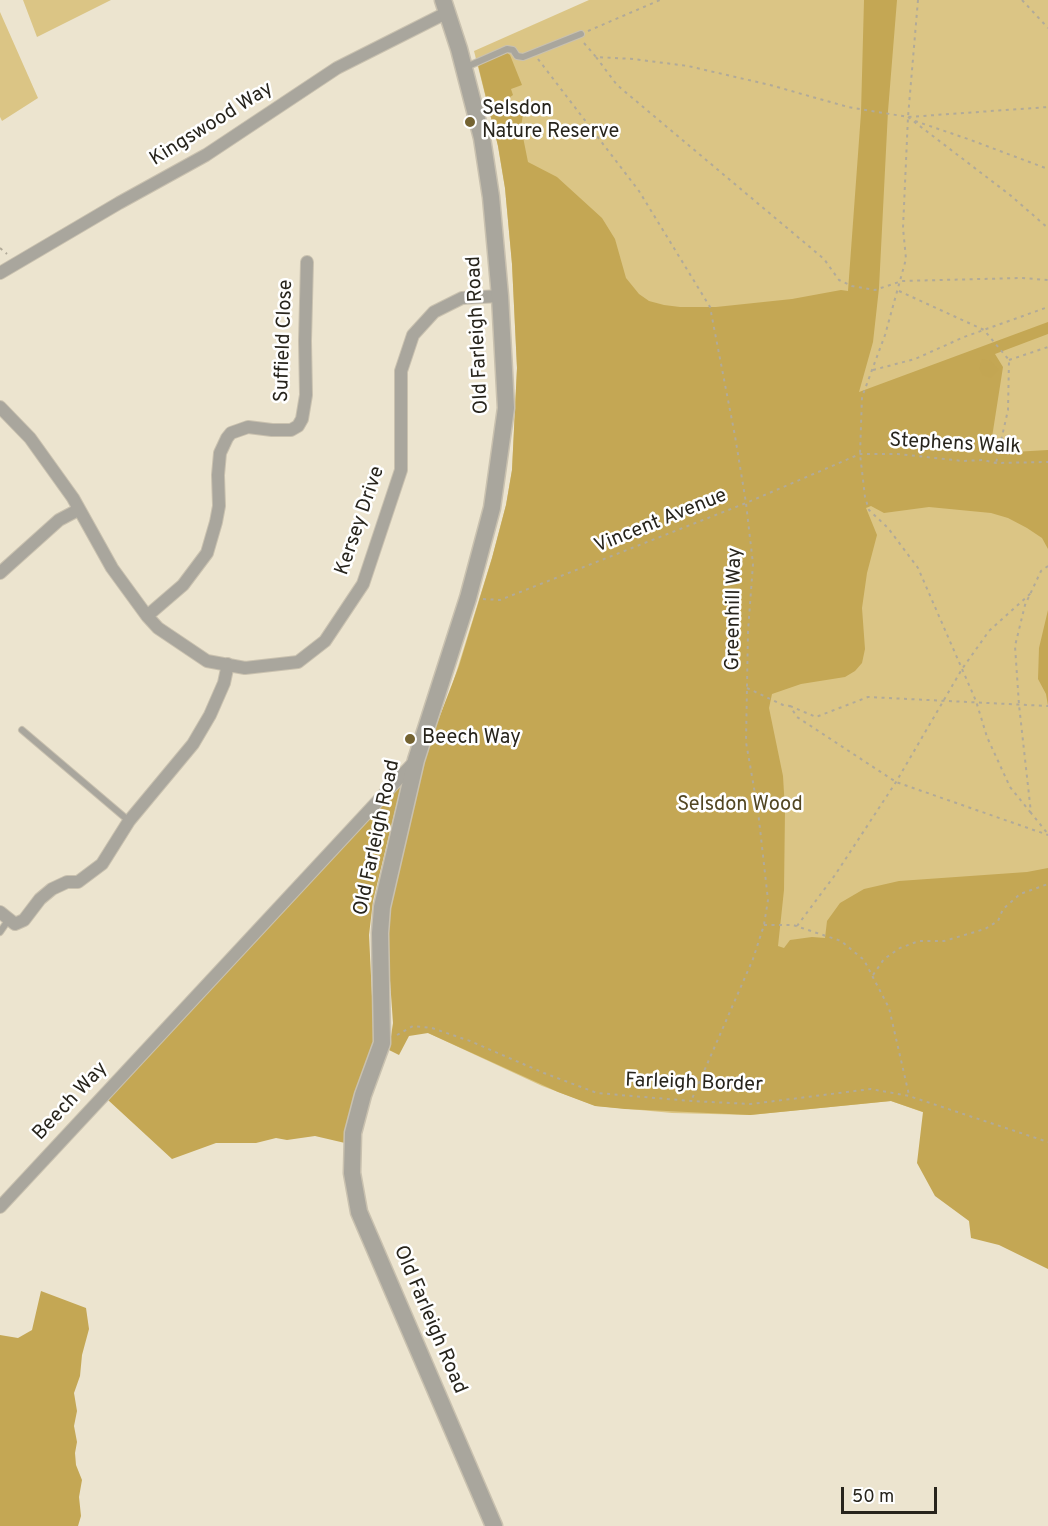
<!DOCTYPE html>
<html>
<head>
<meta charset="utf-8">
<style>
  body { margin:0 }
  #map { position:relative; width:1048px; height:1526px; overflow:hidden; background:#ece4cf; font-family:Overpass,sans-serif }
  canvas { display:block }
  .scale { position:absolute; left:841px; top:1487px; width:96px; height:27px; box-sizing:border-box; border:3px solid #27241c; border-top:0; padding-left:8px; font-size:18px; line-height:21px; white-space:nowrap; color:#27241c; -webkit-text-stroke:4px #fff; paint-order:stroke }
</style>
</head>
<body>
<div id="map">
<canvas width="1048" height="1526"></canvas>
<div class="scale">50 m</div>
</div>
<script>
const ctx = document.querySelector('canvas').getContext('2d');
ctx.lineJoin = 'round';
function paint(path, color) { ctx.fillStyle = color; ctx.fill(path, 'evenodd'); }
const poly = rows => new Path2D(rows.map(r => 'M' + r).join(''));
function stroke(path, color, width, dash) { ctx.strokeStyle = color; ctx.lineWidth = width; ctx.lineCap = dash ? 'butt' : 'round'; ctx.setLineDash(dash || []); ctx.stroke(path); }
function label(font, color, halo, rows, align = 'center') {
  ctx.font = font + ' Overpass,sans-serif'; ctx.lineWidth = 5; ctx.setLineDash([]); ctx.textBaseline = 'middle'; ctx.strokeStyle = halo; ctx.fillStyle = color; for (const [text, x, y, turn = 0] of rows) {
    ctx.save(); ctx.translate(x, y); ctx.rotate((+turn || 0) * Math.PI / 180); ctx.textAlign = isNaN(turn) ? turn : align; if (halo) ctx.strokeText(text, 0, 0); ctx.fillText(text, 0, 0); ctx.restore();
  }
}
const green = poly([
  [23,0,111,0,37,37],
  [589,0,1048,0,1048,1159,982,1133,891,1101,750,1115,672,1113,596,1106,542,1086,413,1026,452,686,492,558,506,505,512,470,517,368,512,264,505,188,498,146,474,51],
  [0,12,38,98,2,121,0,117]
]);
const forest = poly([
  [864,0,897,0,888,111,879,288,873,342,859,392,1048,322,1048,334,995,354,1003,367,990,450,996,453,1048,450,1048,549,1042,538,1027,528,1008,518,991,513,929,507,884,513,871,506,866,508,877,535,867,573,862,608,865,649,862,663,855,671,845,677,801,684,772,694,769,708,783,776,785,810,784,890,778,946,784,948,790,940,812,937,825,938,827,921,840,903,864,889,899,881,1027,872,1048,868,1048,1269,999,1245,971,1238,969,1221,935,1196,917,1163,923,1112,891,1101,750,1115,625,1109,595,1106,558,1092,428,1033,409,1036,399,1055,389,1050,393,1023,387,938,390,908,423,760,459,666,492,558,506,505,512,470,517,368,512,264,505,188,498,146,478,65,507,53,510,55,522,85,511,89,513,95,510,97,513,111,523,114,521,127,528,162,557,177,602,218,615,239,626,278,639,294,649,301,664,305,680,307,716,307,792,299,841,290,848,291,861,113],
  [1048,610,1048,706,1046,694,1038,679,1039,648],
  [402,782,373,901,369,935,374,1037,370,1061,345,1143,315,1136,287,1140,276,1138,256,1143,216,1143,172,1159,108,1100],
  [41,1291,86,1308,89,1329,82,1355,80,1376,74,1393,77,1411,74,1426,77,1442,75,1453,76,1465,82,1480,79,1497,81,1516,78,1526,0,1526,0,1335,18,1338,32,1330]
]);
const water = poly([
  [982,359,991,361,999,370,991,378,982,375,979,369]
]);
const path = poly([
  [918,0,908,117,903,228,906,259,885,335,862,397,860,454,865,497,869,510,888,528,918,568,976,701,987,737,1010,787,1031,813],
  [1022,0,1048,28],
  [588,31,660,0],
  [584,43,596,57,633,59,688,66,770,85,848,107,908,117,1048,107],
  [596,57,617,85,824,259,839,280,852,286,875,290,902,281,1022,278,1048,280],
  [538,59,639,191,710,307,735,436,746,503,753,564,748,631,746,742,758,811,768,900,764,925,753,959,691,1101],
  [908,117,1010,195,1048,228],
  [915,121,968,139,1048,169],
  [0,248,7,254],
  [899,291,984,330,1009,360,1008,410,996,463],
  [1009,360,1048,347],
  [873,370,915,359,964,337,1048,307],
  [1048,566,1041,571,1025,605,1015,646,1019,705,1031,813,1048,834],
  [483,599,500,600,746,503,860,454,898,454,963,461,983,460,996,463,1048,462],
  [747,688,783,705,790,706,797,717,896,782,1048,835],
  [790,706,816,717,868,697,1048,706],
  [764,925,793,925,841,941,864,960,889,1008,909,1095],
  [797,926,835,875,896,782,962,669,989,631,1031,593],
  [873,975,884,959,900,948,919,941,944,941,985,929,998,921,1003,909,1020,894,1048,884],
  [397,1035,413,1026,432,1028,470,1041,544,1073,597,1093,691,1101,751,1104,871,1089,909,1096,1048,1142]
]);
const service = poly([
  [464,68,507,49,513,50,517,56,523,57,581,34],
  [22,730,129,821],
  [0,932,9,919]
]);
const minor = poly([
  [0,273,119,203,206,155,337,68,446,13],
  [0,407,30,438,73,498,112,568,147,616,158,628,207,661,245,668,298,662,325,641,363,584,401,470,401,371,413,335,434,312,462,298,500,296],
  [0,573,59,520,78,510],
  [147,616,183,585,207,553,216,522,219,506,218,475,220,453,227,438,231,433,248,427,272,430,291,430,298,426,302,419,306,395,305,341,307,262],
  [0,912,15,924,24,920,40,899,52,889,67,882,78,882,102,864,129,821,193,744,210,715,224,683,228,664],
  [0,1207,416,760]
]);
const tertiary = poly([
  [443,0,459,49,482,138,491,197,500,296,506,408,492,508,468,598,416,760,382,907,380,933,382,1043,363,1095,353,1133,352,1173,359,1212,494,1526]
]);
const markers = [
  [470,122,6,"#746331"],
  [410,739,6,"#746331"]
];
const poiNames = [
  ["Selsdon",482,110],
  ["Nature Reserve",482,133],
  ["Beech Way",422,739]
];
const streetNames = [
  ["Kingswood Way",212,125,-32],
  ["Old Farleigh Road",479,335,-93],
  ["Suffield Close",285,341,-88],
  ["Stephens Walk",955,445,3],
  ["Kersey Drive",361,521,-71],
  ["Vincent Avenue",661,522,-22],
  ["Greenhill Way",735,609,-89],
  ["Old Farleigh Road",378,838,-78],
  ["Farleigh Border",694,1084,2],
  ["Beech Way",71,1102,-47],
  ["Old Farleigh Road",429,1320,67]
];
const parkNames = [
  ["Selsdon Wood",740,806]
];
paint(green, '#dbc585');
paint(forest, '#c4a754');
paint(water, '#c3a653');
stroke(service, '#c9c1af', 8);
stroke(minor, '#c9c1af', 14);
stroke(tertiary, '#c9c1af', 19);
stroke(path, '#b1aa99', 2, [3, 4.5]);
stroke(service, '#a9a69d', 6);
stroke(minor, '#a9a69d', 12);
stroke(tertiary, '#a9a69d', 16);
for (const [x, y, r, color] of markers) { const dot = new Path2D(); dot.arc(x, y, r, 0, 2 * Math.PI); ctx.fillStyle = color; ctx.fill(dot); stroke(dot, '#fff', 2); }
label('20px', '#27241c', '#fff', poiNames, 'left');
label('20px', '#27241c', '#fff', streetNames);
label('20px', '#524622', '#fff', parkNames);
</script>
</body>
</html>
